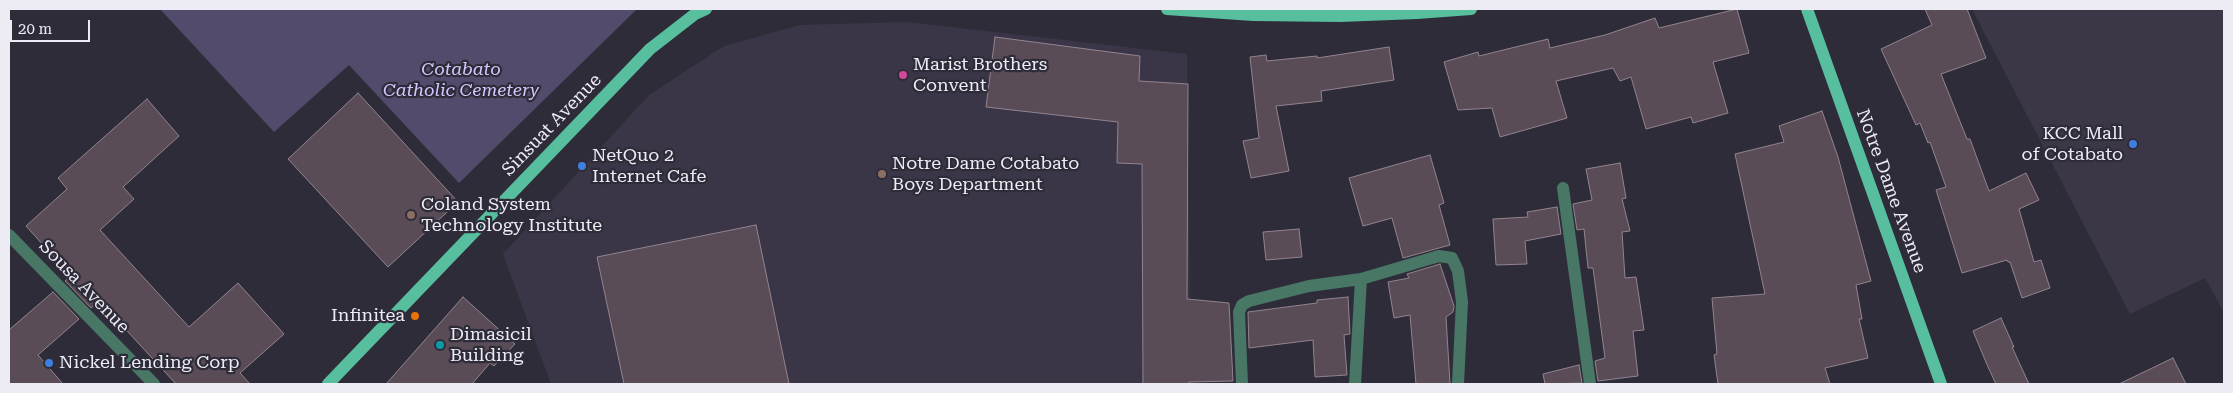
<!DOCTYPE html>
<html>
<head>
<meta charset="utf-8">
<style>
  body { margin:0 }
  #map { position:relative; width:2233px; height:393px; overflow:hidden; background:#2f2c39; font-family:"Roboto Serif",serif }
  canvas { display:block }
  .frame { position:absolute; inset:0; border:10px solid #edebf4; pointer-events:none }
  .scale { position:absolute; left:10px; top:20px; width:80px; height:22px; box-sizing:border-box; border:2px solid #edebf4; border-top:0; padding-left:6px; font-size:15px; line-height:18px; white-space:nowrap; color:#edebf4; -webkit-text-stroke:4px #2f2c39; paint-order:stroke }
</style>
</head>
<body>
<div id="map">
<canvas width="2233" height="393"></canvas>
<div class="frame"></div>
<div class="scale">20 m</div>
</div>
<script>
const ctx = document.querySelector('canvas').getContext('2d');
ctx.lineJoin = 'round';
function paint(path, color) { ctx.fillStyle = color; ctx.fill(path, 'evenodd'); }
const poly = rows => new Path2D(rows.map(r => 'M' + r).join(''));
function stroke(path, color, width, dash) { ctx.strokeStyle = color; ctx.lineWidth = width; ctx.lineCap = dash ? 'butt' : 'round'; ctx.setLineDash(dash || []); ctx.stroke(path); }
function label(font, color, halo, rows, align = 'center') {
  ctx.font = font + ' "Roboto Serif",serif'; ctx.lineWidth = 4.5; ctx.setLineDash([]); ctx.textBaseline = 'middle'; ctx.strokeStyle = halo; ctx.fillStyle = color; for (const [text, x, y, turn = 0] of rows) {
    ctx.save(); ctx.translate(x, y); ctx.rotate((+turn || 0) * Math.PI / 180); ctx.textAlign = isNaN(turn) ? turn : align; if (halo) ctx.strokeText(text, 0, 0); ctx.fillText(text, 0, 0); ctx.restore();
  }
}
const commercial = poly([
  [1972,9,2224,9,2224,312,2205,278,2130,314]
]);
const built = poly([
  [907,22,1187,54,1190,316,1193,384,551,384,503,254,649,95,724,46,800,25]
]);
const green = poly([
  [160,9,637,9,459,183,349,65,274,132]
]);
const building = poly([
  [1737,9,1749,53,1713,62,1728,113,1693,123,1691,117,1646,129,1631,77,1620,81,1613,68,1556,81,1567,118,1500,137,1492,108,1458,110,1444,62,1478,52,1479,56,1548,39,1550,48,1605,35,1655,18,1659,28,1737,9],
  [1925,9,1967,9,1986,58,1941,74,1967,139,1970,139,1989,191,2026,173,2039,200,2019,209,2034,262,2041,260,2050,288,2022,298,2010,262,2008,262,2007,260,1962,273,1936,190,1946,187,1930,142,1928,143,1920,123,1916,125,1881,49,1932,25,1925,9],
  [995,37,1140,56,1139,81,1188,84,1187,299,1229,303,1233,381,1189,382,1189,384,1143,384,1142,164,1117,163,1118,122,986,107,995,37],
  [1389,47,1394,80,1321,91,1322,101,1276,106,1289,171,1251,178,1243,141,1259,138,1250,57,1266,55,1267,61,1317,56,1317,58,1389,47],
  [358,93,458,202,388,267,288,159,358,93],
  [147,99,179,136,123,187,134,199,100,230,189,327,238,283,284,334,240,373,250,384,176,384,117,320,114,324,96,304,91,308,65,281,71,276,26,226,67,189,58,178,147,99],
  [1822,111,1838,157,1871,281,1856,285,1862,319,1859,319,1868,358,1825,368,1830,384,1718,384,1714,355,1717,354,1712,298,1765,294,1735,154,1784,142,1779,126,1822,111],
  [1430,155,1444,203,1439,205,1450,245,1403,258,1392,218,1363,226,1349,178,1430,155],
  [1620,163,1626,198,1622,199,1630,231,1622,232,1625,278,1636,277,1644,330,1633,331,1638,376,1598,381,1595,361,1605,358,1593,268,1588,268,1584,229,1577,230,1573,204,1592,200,1586,169,1620,163],
  [1557,207,1561,234,1525,241,1527,264,1496,265,1493,219,1528,217,1527,212,1557,207],
  [756,225,789,384,624,384,597,257,756,225],
  [1299,229,1302,257,1266,260,1263,232,1299,229],
  [1440,264,1454,306,1453,312,1446,317,1450,384,1416,384,1410,315,1394,318,1388,282,1409,278,1407,274,1440,264],
  [53,292,79,319,38,355,63,384,9,384,9,330,53,292],
  [463,297,515,344,494,366,490,363,472,384,386,384,463,297],
  [1348,297,1350,334,1344,335,1347,375,1315,377,1313,340,1249,348,1248,312,1317,303,1317,300,1348,297],
  [2001,318,2014,347,2012,347,2029,384,1996,384,1988,367,1973,331,2001,318],
  [2173,358,2186,384,2119,384,2173,358],
  [1579,365,1582,383,1545,384,1543,374,1579,365]
]);
const minor = poly([
  [1563,188,1590,384],
  [1242,384,1239,312,1242,305,1249,301,1309,286,1361,279,1439,256,1452,258,1458,271,1462,302,1458,384],
  [1355,384,1361,279]
]);
const tertiary = poly([
  [9,235,154,384]
]);
const primary = poly([
  [1167,9,1253,15,1340,16,1417,13,1471,9],
  [1807,9,1941,384],
  [328,384,650,49,695,14,706,9]
]);
const markers = [
  [903,75,5,"#d1479c"],
  [2133,144,5,"#3f7fe0"],
  [582,166,5,"#3f7fe0"],
  [882,174,5,"#8d6e63"],
  [411,215,5,"#8d6e63"],
  [415,316,5,"#e8710a"],
  [440,345,5,"#0f9aa8"],
  [49,363,5,"#3f7fe0"]
];
const poiNames = [
  ["Marist Brothers",913,65],
  ["Convent",913,86],
  ["KCC Mall",2123,134,"right"],
  ["of Cotabato",2123,155,"right"],
  ["NetQuo 2",592,156],
  ["Internet Cafe",592,177],
  ["Notre Dame Cotabato",892,164],
  ["Boys Department",892,185],
  ["Coland System",421,205],
  ["Technology Institute",421,226],
  ["Infinitea",405,316,"right"],
  ["Dimasicil",450,335],
  ["Building",450,356],
  ["Nickel Lending Corp",59,363]
];
const parkNames = [
  ["Cotabato",461,70],
  ["Catholic Cemetery",461,91]
];
const streetNames = [
  ["Sinsuat Avenue",552,125,-46],
  ["Notre Dame Avenue",1891,191,70],
  ["Sousa Avenue",84,287,46]
];
paint(commercial, '#3c3747');
paint(built, '#3a3648');
paint(green, '#534b6b');
paint(building, '#594c56');
stroke(building, '#92848f', 1);
stroke(minor, '#487766', 12);
stroke(tertiary, '#487766', 12);
stroke(primary, '#57be9e', 12);
for (const [x, y, r, color] of markers) { const dot = new Path2D(); dot.arc(x, y, r, 0, 2 * Math.PI); ctx.fillStyle = color; ctx.fill(dot); stroke(dot, '#2f2c39', 2); }
label('18px', '#edebf4', '#2f2c39', poiNames, 'left');
label('italic 18px', '#d4c7ff', '#2f2c39', parkNames);
label('18px', '#edebf4', '#2f2c39', streetNames);
</script>
</body>
</html>
